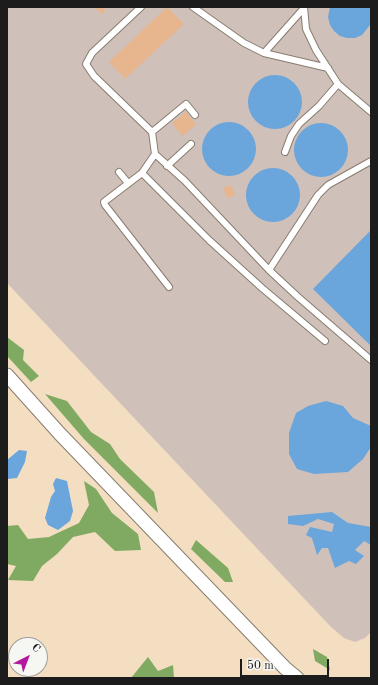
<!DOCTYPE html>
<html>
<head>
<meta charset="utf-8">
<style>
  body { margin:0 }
  #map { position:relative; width:378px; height:685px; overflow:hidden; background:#f3dec2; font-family:"Old Standard TT",serif }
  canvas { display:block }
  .frame { position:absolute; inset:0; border:8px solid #1c1c1c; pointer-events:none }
  .north { position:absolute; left:8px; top:637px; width:40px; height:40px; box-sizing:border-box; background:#f6f6f2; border:1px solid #9f9f9c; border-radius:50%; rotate:42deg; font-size:11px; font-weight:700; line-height:16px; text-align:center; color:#1c1c1c }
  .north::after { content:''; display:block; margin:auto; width:14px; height:18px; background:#b5179e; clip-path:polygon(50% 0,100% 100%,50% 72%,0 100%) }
  .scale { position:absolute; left:240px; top:659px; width:89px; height:18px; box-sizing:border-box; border:2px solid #1c1c1c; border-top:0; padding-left:5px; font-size:12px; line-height:14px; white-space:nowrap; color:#1c1c1c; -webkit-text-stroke:3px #f6f6f2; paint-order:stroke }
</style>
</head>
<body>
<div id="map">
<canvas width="378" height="685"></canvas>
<div class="frame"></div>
<div class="north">С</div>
<div class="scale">50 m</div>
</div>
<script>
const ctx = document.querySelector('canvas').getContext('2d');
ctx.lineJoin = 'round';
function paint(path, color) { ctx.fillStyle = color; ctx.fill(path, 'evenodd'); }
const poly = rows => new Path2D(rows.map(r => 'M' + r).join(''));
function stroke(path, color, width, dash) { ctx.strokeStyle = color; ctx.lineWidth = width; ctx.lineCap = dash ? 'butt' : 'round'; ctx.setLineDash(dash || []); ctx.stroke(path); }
const industrial = poly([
  [7,7,371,7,371,632,365,638,355,642,344,638,331,627,7,283]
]);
const forest = poly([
  [7,337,24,350,23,360,39,376,31,382,7,356],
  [45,394,67,401,91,432,110,444,120,459,154,492,158,513,84,439],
  [84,481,96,489,112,513,138,534,141,550,115,551,95,532,73,537,57,554,42,566,33,581,8,580,16,566,7,564,7,526,18,525,28,539,49,537,79,523,89,505],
  [196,540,228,568,233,582,225,582,191,549],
  [313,649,327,657,330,670,315,661],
  [148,657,158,671,173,665,174,678,131,678]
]);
const water = poly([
  [330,7,370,7,370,25,362,35,355,38,347,38,340,36,334,31,330,25,328,17],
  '248 102a27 27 0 1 1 54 0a27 27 0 1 1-54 0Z',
  '202 149a27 27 0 1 1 54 0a27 27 0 1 1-54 0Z',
  '294 150a27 27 0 1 1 54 0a27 27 0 1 1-54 0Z',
  '246 195a27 27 0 1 1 54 0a27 27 0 1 1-54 0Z',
  [371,230,371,346,313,289],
  [326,401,343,406,353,418,371,426,371,447,363,459,348,472,314,474,297,469,289,454,289,433,296,413,308,406],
  [19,450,27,451,25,462,17,478,7,479,7,460],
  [56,478,67,481,73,511,70,521,58,530,48,525,45,518,51,497,55,491,53,484],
  [332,512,348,523,371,527,371,545,364,541,355,550,364,556,356,564,349,561,335,568,328,548,322,548,317,555,312,538,306,535,310,527,332,532,334,524,318,519,303,526,288,524,288,516]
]);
const building = poly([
  [94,7,103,7,106,10,102,14],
  [167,7,184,24,125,79,109,62],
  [186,112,196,125,182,136,172,123],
  [231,185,235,195,227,198,223,188]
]);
const lane = poly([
  [141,7,92,53,86,64,94,76,152,132,155,154,185,181,269,270,298,297,371,360],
  [193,7,244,43,264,53,328,68],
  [304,7,306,29,316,50,338,84,371,112],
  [264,53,304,8],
  [152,132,186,104,195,115],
  [285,152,291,136,299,124,319,106,338,84],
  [155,154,142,173,104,202,105,205,169,287],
  [167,166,191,144],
  [119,172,128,183],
  [142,173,209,240,262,288,325,341],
  [269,270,318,195,328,185,371,161]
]);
const street = poly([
  [7,375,60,434,285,668,297,678]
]);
paint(industrial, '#cfc0ba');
paint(forest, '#80aa61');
paint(water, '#6aa5db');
paint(building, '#e7b68e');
stroke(lane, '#887d6f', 8);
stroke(street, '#887d6f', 15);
stroke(lane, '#fff', 6);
stroke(street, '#fff', 13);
</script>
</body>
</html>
